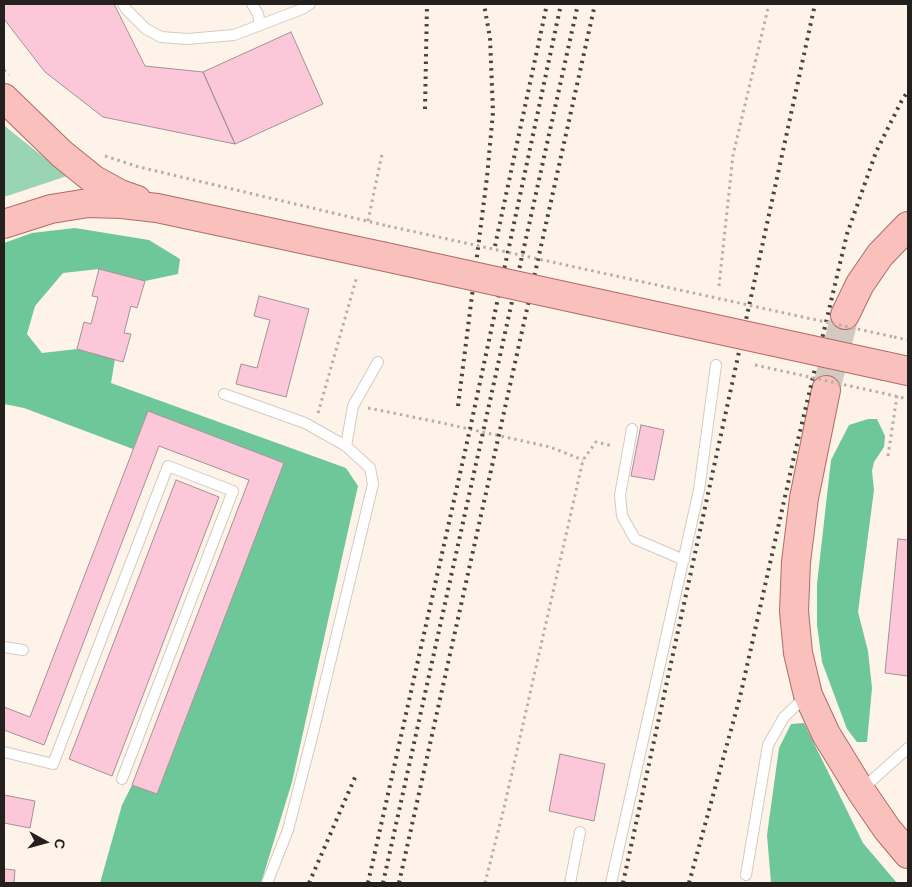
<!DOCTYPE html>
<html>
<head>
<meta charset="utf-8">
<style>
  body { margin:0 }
  #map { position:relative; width:912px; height:887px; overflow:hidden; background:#fdf3e9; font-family:"DM Sans",sans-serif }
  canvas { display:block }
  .frame { position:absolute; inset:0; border:5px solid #24201d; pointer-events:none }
  .north { position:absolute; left:20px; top:817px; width:50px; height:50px; -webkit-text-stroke:4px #fdf3e9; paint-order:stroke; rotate:97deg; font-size:14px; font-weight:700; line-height:20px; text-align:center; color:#24201d }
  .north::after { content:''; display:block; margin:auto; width:18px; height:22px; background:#24201d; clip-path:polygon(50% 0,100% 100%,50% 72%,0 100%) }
</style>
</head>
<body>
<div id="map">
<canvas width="912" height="887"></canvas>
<div class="frame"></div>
<div class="north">С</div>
</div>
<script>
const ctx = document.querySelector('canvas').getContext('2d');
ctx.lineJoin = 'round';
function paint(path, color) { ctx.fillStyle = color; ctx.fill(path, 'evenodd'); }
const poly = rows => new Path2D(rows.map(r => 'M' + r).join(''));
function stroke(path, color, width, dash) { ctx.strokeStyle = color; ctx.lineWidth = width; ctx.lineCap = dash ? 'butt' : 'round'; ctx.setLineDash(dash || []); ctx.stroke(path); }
const green = poly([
  [4,124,6,127,67,176,4,197]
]);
const forest = poly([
  [75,228,149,240,180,259,178,274,145,281,99,269,63,273,35,306,27,334,42,353,77,349,115,359,111,383,346,468,358,486,292,782,261,883,100,883,122,805,132,785,157,794,284,463,148,411,133,449,24,408,4,404,4,243,32,233],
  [868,419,877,419,885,436,884,447,874,462,872,471,874,490,858,612,868,651,872,688,867,742,857,742,847,729,822,662,817,625,817,584,831,460,849,425],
  [804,723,863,843,897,883,771,883,767,835,779,748,791,724]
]);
const building = poly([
  [4,4,114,4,145,66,203,72,235,144,103,117,45,72,4,19,4,4],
  [291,32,323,104,235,144,203,72,291,32],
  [99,269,145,281,137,308,131,306,124,333,131,334,123,362,77,349,84,322,91,324,98,297,92,296,99,269],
  [259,296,309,309,286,397,236,384,241,364,257,368,270,320,254,316,259,296],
  [148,411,284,463,157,794,132,785,249,480,159,446,44,745,4,730,4,707,30,717,148,411],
  [641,425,664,430,654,480,631,476,641,425],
  [176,480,219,497,112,776,69,759,176,480],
  [898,539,908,540,908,676,885,673,898,539],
  [560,754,605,764,594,821,549,811,560,754],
  [4,795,35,801,30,828,4,823,4,795],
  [4,869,15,870,14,883,4,883,4,869]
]);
const primaryTunnel = poly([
  [826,390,845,315]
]);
const path = poly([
  [4,70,9,75],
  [105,156,139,167,388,226],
  [368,221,382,154],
  [719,286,733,155,769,4],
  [894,337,908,340],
  [882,393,908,399],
  [368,408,433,421,550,447,583,460],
  [318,413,357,276],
  [888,456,897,396],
  [485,883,504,808,583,460,596,442,613,446]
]);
const lane = poly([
  [123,4,126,9,146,29,161,37,187,39,234,35,302,9,310,4],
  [252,4,258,14,260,25],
  [224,394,305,423,346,446,370,468,373,484,313,733,288,830,267,883],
  [632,429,620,495,622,516,635,539,684,560],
  [346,446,353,406,378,362],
  [4,647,23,650],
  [4,752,53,764,168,466,233,491,122,779],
  [861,790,908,748],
  [746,875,768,745,784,717,807,695],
  [570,883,580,832],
  [611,883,699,490,716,365]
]);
const primary = poly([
  [4,98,62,154,93,179,120,194,137,200],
  [4,224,51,209,88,203,122,204,157,208,381,256],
  [845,315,860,284,880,255,908,226],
  [885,366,908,371],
  [826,390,804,498,796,562,794,611,798,653,808,695,826,734,861,791,887,829,908,854]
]);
const rail = poly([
  [425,109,427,4],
  [495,246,547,4],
  [458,406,487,177,493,112,490,38,484,4],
  [309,883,356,775],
  [368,883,470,429,561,4],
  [383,883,578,4],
  [399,883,595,4],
  [623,883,815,4],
  [689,883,740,697,793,461,847,234,876,152,901,102,908,91]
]);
const pathBridge = poly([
  [388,226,894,337],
  [755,365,882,393]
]);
const primaryBridge = poly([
  [381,256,885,366]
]);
paint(green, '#9ad5b3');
paint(forest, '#6ec798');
paint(building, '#fdc7da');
stroke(building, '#a09296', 1);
stroke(primaryTunnel, '#d2c9c0', 28, [28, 14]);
stroke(lane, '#d4cac1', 12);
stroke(primary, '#ad6d66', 30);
stroke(path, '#b7afa7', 3, [2.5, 4]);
stroke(lane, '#fff', 10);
stroke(primary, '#fac0bb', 28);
stroke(rail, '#48433f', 4, [2.5, 5]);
stroke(primaryBridge, '#ad6d66', 30, []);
stroke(pathBridge, '#b7afa7', 3, [2.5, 4]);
stroke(primaryBridge, '#fac0bb', 28);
</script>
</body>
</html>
